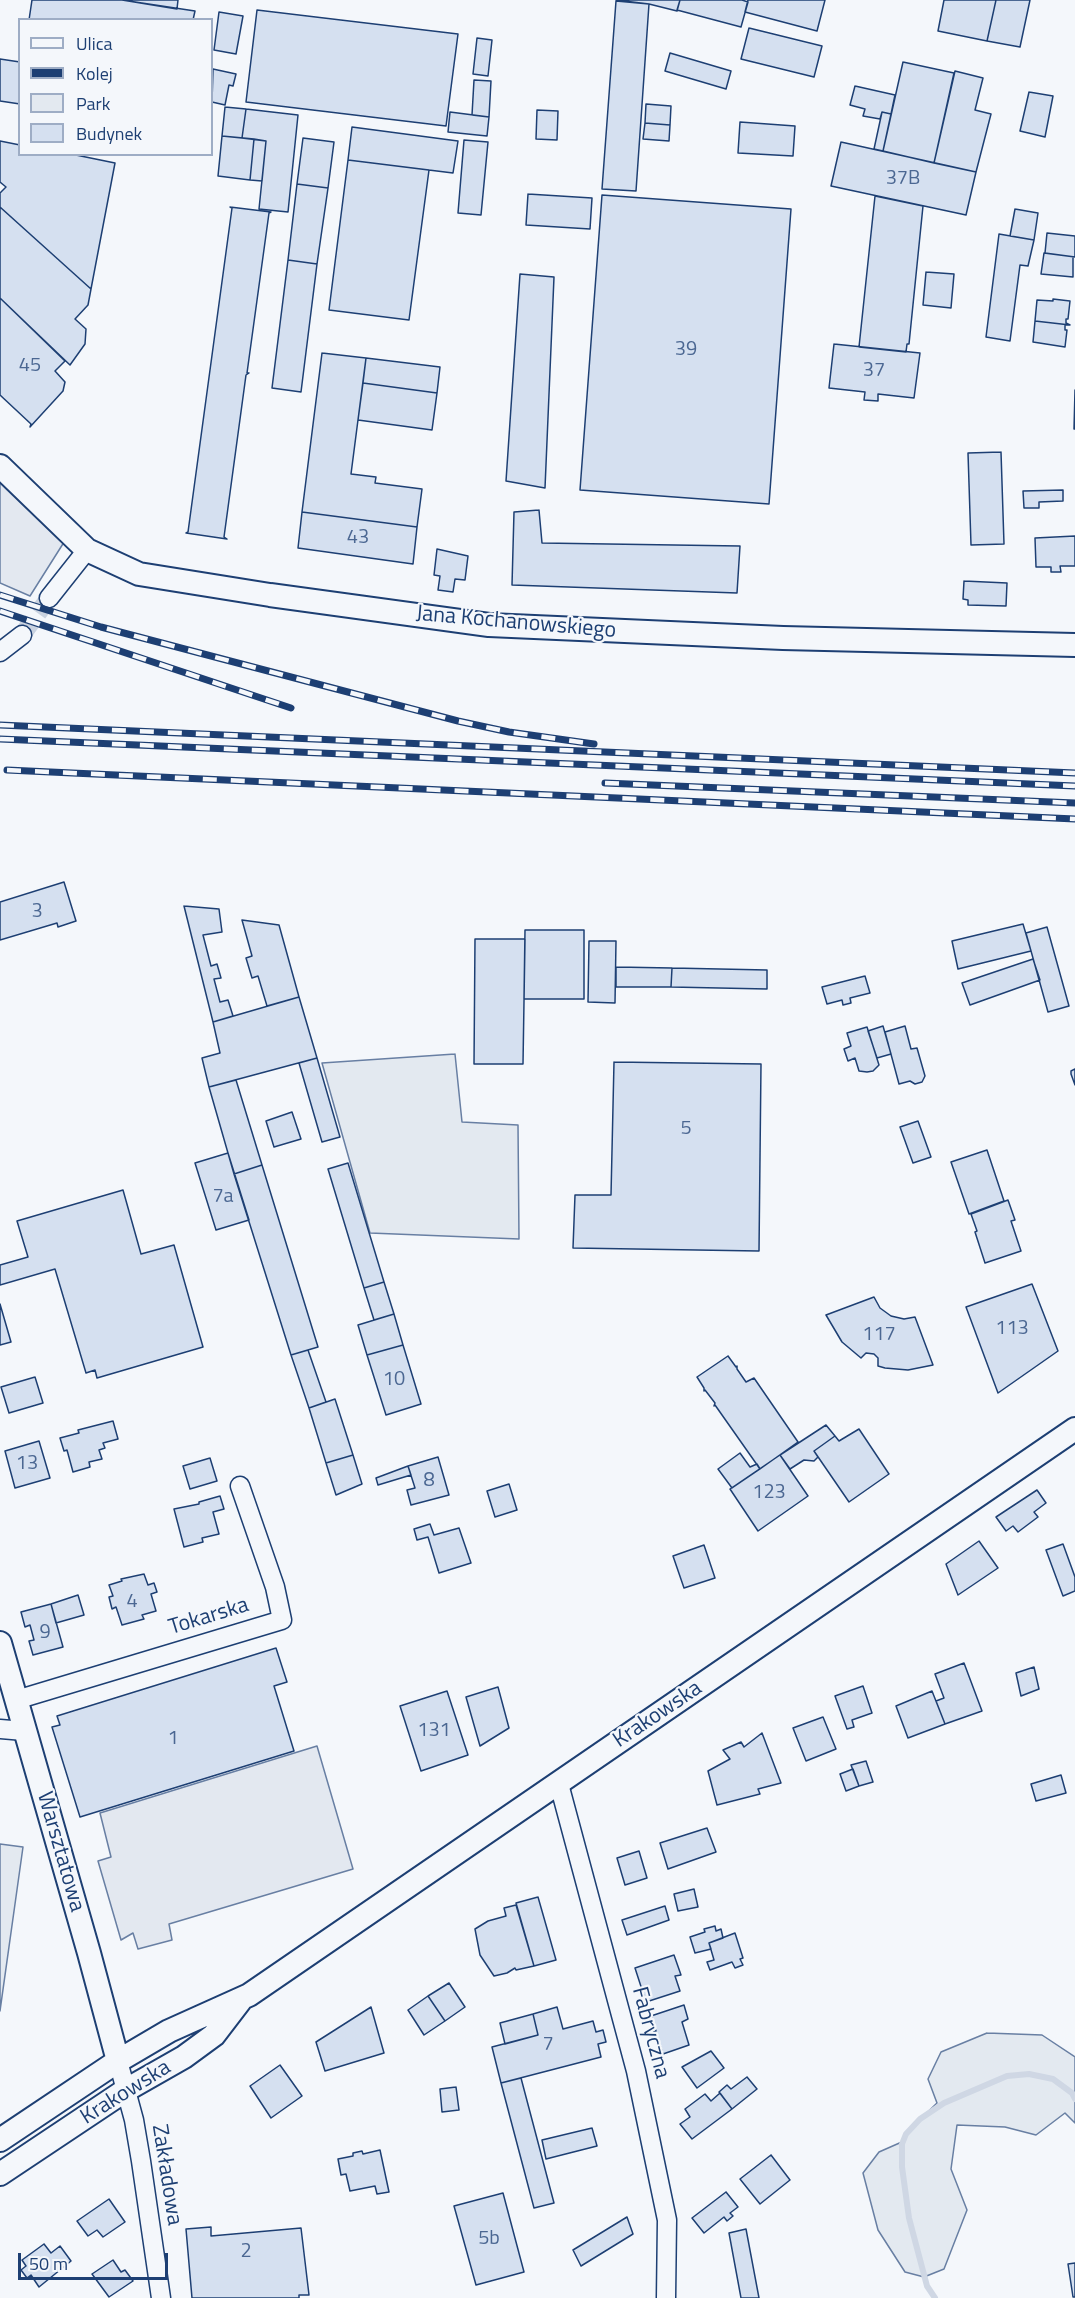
<!DOCTYPE html>
<html>
<head>
<meta charset="utf-8">
<style>
  body { margin:0 }
  #map { position:relative; width:1075px; height:2298px; overflow:hidden; background:#f4f7fb; font-family:"Titillium Web",sans-serif }
  canvas { display:block }
  .legend { position:absolute; left:18px; top:18px; width:195px; height:138px; box-sizing:border-box; background:#f4f7fb; border:2px solid #9eadc5; margin:0; padding:8px 10px; list-style:none; font-size:18px; color:#1d3f73 }
  .legend li { display:flex; align-items:center; gap:12px; height:30px }
  .legend b { width:30px; border:2px solid #9eadc5 }
  .scale { position:absolute; left:18px; top:2253px; width:150px; height:27px; box-sizing:border-box; border:3px solid #1d3f73; border-top:0; padding-left:8px; font-size:18px; line-height:21px; white-space:nowrap; color:#1d3f73; -webkit-text-stroke:4px #f4f7fb; paint-order:stroke }
</style>
</head>
<body>
<div id="map">
<canvas width="1075" height="2298"></canvas>
<ul class="legend">
<li><b style="height:8px;background:#f4f7fb"></b>Ulica</li>
<li><b style="height:8px;background:#1d3f73"></b>Kolej</li>
<li><b style="height:16px;background:#e3e9f0"></b>Park</li>
<li><b style="height:16px;background:#d5e0f0"></b>Budynek</li>
</ul>
<div class="scale">50 m</div>
</div>
<script>
const ctx = document.querySelector('canvas').getContext('2d');
ctx.lineJoin = 'round';
function paint(path, color) { ctx.fillStyle = color; ctx.fill(path, 'evenodd'); }
const poly = rows => new Path2D(rows.map(r => 'M' + r).join(''));
function stroke(path, color, width, dash) { ctx.strokeStyle = color; ctx.lineWidth = width; ctx.lineCap = dash ? 'butt' : 'round'; ctx.setLineDash(dash || []); ctx.stroke(path); }
function label(font, color, halo, rows, align = 'center') {
  ctx.font = font + ' "Titillium Web",sans-serif'; ctx.lineWidth = 4.5; ctx.setLineDash([]); ctx.textBaseline = 'middle'; ctx.strokeStyle = halo; ctx.fillStyle = color; for (const [text, x, y, turn = 0] of rows) {
    ctx.save(); ctx.translate(x, y); ctx.rotate((+turn || 0) * Math.PI / 180); ctx.textAlign = isNaN(turn) ? turn : align; if (halo) ctx.strokeText(text, 0, 0); ctx.fillText(text, 0, 0); ctx.restore();
  }
}
const green = poly([
  [455,1054,462,1122,518,1125,519,1239,370,1233,322,1063,455,1054],
  [0,1844,23,1847,0,2011,0,1844],
  [987,2033,1042,2035,1075,2057,1075,2123,1065,2113,1036,2135,1005,2127,957,2125,951,2169,967,2210,944,2269,924,2277,905,2272,878,2230,863,2173,879,2152,904,2141,905,2134,937,2103,928,2079,941,2052,987,2033]
]);
const parking = poly([
  [0,477,66,539,30,596,0,583,0,477],
  [317,1746,353,1869,169,1924,172,1940,138,1949,133,1933,121,1940,98,1861,111,1857,100,1813,317,1746]
]);
const stream = poly([
  [935,2298,927,2286,909,2218,902,2167,902,2144,906,2134,920,2119,944,2103,1007,2076,1029,2074,1053,2079,1072,2093,1075,2099]
]);
const building = poly([
  [32,0,122,0,195,11,193,20,29,20,32,0],
  [122,0,178,0,177,9,122,0],
  [616,0,680,0,677,11,649,4,616,0],
  [680,0,742,0,748,2,741,27,677,10,680,0],
  [748,0,825,0,817,31,745,12,748,0],
  [944,0,996,0,987,41,938,31,944,0],
  [996,0,1030,0,1020,47,987,41,996,0],
  [616,1,649,4,636,191,602,189,616,1],
  [257,10,458,34,446,126,246,102,257,10],
  [219,12,243,16,236,54,214,50,219,12],
  [749,28,822,46,814,77,741,59,749,28],
  [477,38,492,40,488,76,473,74,477,38],
  [670,53,731,71,726,89,665,71,670,53],
  [0,59,20,62,20,104,0,101,0,59],
  [903,62,954,73,934,163,883,151,903,62],
  [213,69,236,74,233,86,229,85,225,105,212,102,213,69],
  [955,71,983,78,975,110,991,114,976,172,934,163,955,71],
  [474,80,491,81,489,117,472,115,474,80],
  [855,86,895,95,891,114,882,112,880,119,863,116,865,109,850,105,855,86],
  [1029,92,1053,96,1045,137,1020,131,1029,92],
  [646,104,671,106,670,125,645,123,646,104],
  [225,107,246,109,242,138,222,136,225,107],
  [246,109,298,115,288,212,259,209,266,141,242,138,246,109],
  [537,110,558,111,557,140,536,139,537,110],
  [450,112,489,117,487,136,448,132,450,112],
  [882,112,891,114,883,151,874,149,882,112],
  [740,122,795,126,793,156,738,153,740,122],
  [645,123,670,125,669,141,643,139,645,123],
  [352,127,458,141,453,173,348,160,352,127],
  [222,136,254,139,250,180,218,176,222,136],
  [303,138,334,142,328,188,297,184,303,138],
  [254,139,266,141,262,181,250,180,254,139],
  [464,140,488,142,481,215,458,213,464,140],
  [0,141,20,145,20,154,71,154,115,163,91,289,0,207,0,193,6,187,0,182,0,141],
  [841,142,976,172,966,215,831,186,841,142],
  [348,160,429,170,409,320,329,310,348,160],
  [297,184,328,188,317,264,288,260,297,184],
  [528,194,592,198,590,229,526,225,528,194],
  [602,195,791,209,769,504,580,490,602,195],
  [875,196,923,206,909,344,907,344,906,352,859,347,875,196],
  [0,207,91,289,88,305,75,319,86,329,85,344,70,365,0,298,0,207],
  [230,207,271,212,269,213,247,373,249,373,246,375,224,537,227,539,186,533,188,532,232,208,230,207],
  [1015,209,1038,213,1034,240,1010,236,1015,209],
  [1047,233,1075,236,1075,257,1045,253,1047,233],
  [999,234,1034,240,1028,266,1020,265,1010,341,986,337,999,234],
  [1044,253,1075,257,1073,257,1073,277,1041,274,1044,253],
  [288,260,317,264,301,392,272,388,288,260],
  [926,272,954,274,951,308,923,305,926,272],
  [520,274,554,277,545,488,506,481,520,274],
  [0,298,65,361,55,371,65,382,63,391,30,427,31,424,0,395,0,298],
  [1053,299,1070,301,1068,319,1066,319,1066,323,1070,325,1035,321,1037,300,1053,301,1053,299],
  [1035,321,1070,325,1065,325,1065,330,1067,330,1065,347,1033,342,1035,321],
  [834,344,920,353,914,398,878,394,878,401,864,400,865,392,829,388,834,344],
  [322,353,366,358,351,474,376,477,375,483,422,489,417,527,302,512,322,353],
  [366,358,440,367,437,393,363,383,366,358],
  [363,383,437,393,432,430,358,420,363,383],
  [1075,390,1075,429,1074,429,1075,390],
  [1001,452,1004,544,971,545,968,453,1001,452],
  [1063,490,1063,501,1039,502,1039,508,1024,508,1023,491,1063,490],
  [539,510,542,543,740,546,737,593,512,585,514,512,539,510],
  [302,512,417,527,413,564,298,548,302,512],
  [1075,536,1075,566,1060,566,1061,572,1051,572,1051,567,1036,567,1035,538,1075,536],
  [437,549,468,556,465,580,455,579,453,592,438,590,440,576,434,575,437,549],
  [964,581,1007,583,1006,606,968,605,968,600,963,599,964,581],
  [64,882,76,921,58,927,57,923,0,940,0,902,64,882],
  [184,906,219,909,222,932,203,935,211,966,217,964,221,978,214,979,220,1002,228,1000,233,1016,213,1022,184,906],
  [242,920,279,925,299,997,267,1006,258,976,252,978,246,958,252,956,242,920],
  [1023,924,1031,951,958,969,952,941,1023,924],
  [1047,927,1069,1006,1048,1012,1026,933,1047,927],
  [525,930,584,930,584,999,524,999,525,930],
  [475,939,525,939,523,1064,474,1064,475,939],
  [589,941,616,941,615,1003,588,1002,589,941],
  [1033,959,1040,980,970,1005,962,983,1033,959],
  [616,967,672,968,671,987,616,987,616,967],
  [672,968,767,970,767,989,671,987,672,968],
  [865,976,870,993,850,998,851,1003,843,1005,842,1000,827,1004,822,987,865,976],
  [299,997,317,1058,209,1087,202,1058,220,1053,213,1022,299,997],
  [883,1026,891,1054,877,1058,868,1031,883,1026],
  [905,1026,911,1049,917,1048,925,1076,922,1082,915,1084,910,1081,899,1084,885,1032,905,1026],
  [867,1027,879,1065,873,1071,867,1072,859,1071,855,1058,848,1061,844,1049,851,1046,847,1033,867,1027],
  [317,1058,340,1137,322,1142,299,1063,317,1058],
  [614,1062,761,1064,759,1251,573,1248,575,1195,611,1195,614,1062],
  [1075,1069,1075,1085,1071,1074,1071,1071,1075,1069],
  [236,1080,262,1165,234,1174,209,1087,236,1080],
  [292,1112,301,1139,274,1147,266,1121,292,1112],
  [918,1121,931,1157,913,1163,900,1127,918,1121],
  [987,1150,1004,1201,969,1214,951,1162,987,1150],
  [228,1153,249,1220,216,1230,195,1163,228,1153],
  [348,1163,384,1282,364,1288,328,1169,348,1163],
  [262,1165,318,1347,291,1355,234,1174,262,1165],
  [123,1190,141,1254,174,1245,203,1347,97,1378,95,1370,86,1373,55,1269,0,1285,0,1265,28,1257,17,1221,123,1190],
  [1008,1200,1015,1220,1011,1221,1021,1251,985,1263,975,1232,977,1231,971,1214,1008,1200],
  [384,1282,394,1314,374,1320,364,1288,384,1282],
  [1032,1284,1058,1351,998,1393,966,1307,1032,1284],
  [874,1297,880,1308,891,1316,904,1319,915,1317,933,1365,908,1370,885,1368,878,1366,878,1358,874,1354,866,1353,861,1358,842,1342,826,1315,874,1297],
  [0,1304,11,1342,0,1345,0,1304],
  [394,1314,403,1345,367,1355,358,1325,394,1314],
  [403,1345,421,1404,386,1415,367,1355,403,1345],
  [308,1350,326,1402,309,1408,291,1355,308,1350],
  [728,1356,736,1367,737,1366,737,1369,746,1382,754,1378,798,1442,760,1469,715,1405,714,1406,715,1403,705,1390,704,1391,704,1388,697,1377,728,1356],
  [35,1377,43,1403,9,1413,1,1387,35,1377],
  [335,1399,353,1455,326,1463,309,1408,335,1399],
  [113,1421,118,1439,103,1443,105,1448,99,1450,102,1459,89,1462,90,1467,73,1472,67,1450,64,1451,60,1438,79,1433,78,1430,113,1421],
  [826,1425,835,1436,814,1451,818,1457,814,1461,804,1460,790,1469,780,1455,826,1425],
  [859,1429,889,1474,849,1502,814,1451,835,1436,839,1441,859,1429],
  [39,1441,50,1478,15,1488,5,1451,39,1441],
  [740,1453,750,1467,757,1464,760,1469,732,1488,718,1469,740,1453],
  [353,1455,362,1484,336,1495,326,1463,353,1455],
  [780,1455,808,1496,758,1531,730,1489,780,1455],
  [438,1457,449,1495,411,1505,407,1490,415,1488,408,1466,438,1457],
  [210,1458,217,1481,190,1489,183,1466,210,1458],
  [408,1466,411,1475,378,1485,376,1478,408,1466],
  [509,1484,517,1510,495,1517,487,1491,509,1484],
  [1037,1490,1046,1503,1034,1512,1038,1517,1018,1532,1013,1526,1006,1531,996,1517,1037,1490],
  [220,1496,224,1509,213,1512,219,1534,202,1538,203,1542,184,1547,174,1509,199,1504,199,1502,220,1496],
  [430,1524,434,1535,459,1528,471,1563,439,1573,428,1537,417,1540,414,1529,430,1524],
  [979,1541,998,1568,958,1595,946,1564,979,1541],
  [1063,1544,1075,1577,1075,1591,1063,1596,1046,1550,1063,1544],
  [704,1545,715,1578,684,1588,673,1556,704,1545],
  [144,1574,148,1585,154,1583,157,1592,151,1594,156,1611,142,1615,144,1619,122,1625,116,1607,112,1609,109,1597,113,1596,109,1585,122,1581,121,1579,144,1574],
  [78,1595,84,1615,56,1623,51,1604,78,1595],
  [51,1604,63,1647,33,1655,29,1641,34,1640,30,1625,25,1627,21,1612,51,1604],
  [276,1648,287,1682,274,1686,294,1751,80,1817,52,1727,60,1725,57,1716,276,1648],
  [964,1663,982,1711,945,1724,936,1701,944,1698,935,1674,964,1663],
  [1034,1667,1039,1689,1021,1696,1016,1673,1034,1667],
  [863,1686,872,1713,852,1720,854,1727,847,1729,835,1696,863,1686],
  [498,1687,509,1728,480,1746,466,1697,498,1687],
  [447,1691,468,1755,421,1771,400,1706,447,1691],
  [932,1691,945,1724,908,1738,896,1706,932,1691],
  [823,1717,836,1749,806,1761,793,1728,823,1717],
  [762,1733,781,1783,758,1789,760,1794,717,1805,708,1771,730,1759,723,1750,741,1742,744,1747,762,1733],
  [866,1761,873,1782,859,1786,851,1765,866,1761],
  [853,1769,859,1786,846,1791,840,1774,853,1769],
  [1061,1775,1066,1793,1036,1801,1031,1784,1061,1775],
  [707,1828,716,1852,668,1869,660,1843,707,1828],
  [639,1851,647,1878,625,1885,617,1858,639,1851],
  [694,1889,698,1907,678,1911,674,1894,694,1889],
  [538,1897,556,1960,534,1966,516,1903,538,1897],
  [516,1905,534,1966,516,1970,515,1968,507,1973,494,1976,480,1955,475,1929,488,1921,506,1916,504,1908,516,1905],
  [665,1906,669,1920,627,1935,622,1920,665,1906],
  [715,1926,716,1931,721,1929,723,1938,709,1943,711,1949,695,1953,690,1937,705,1932,704,1929,715,1926],
  [735,1933,743,1958,740,1959,743,1965,735,1968,732,1962,710,1970,707,1962,714,1960,709,1943,735,1933],
  [674,1955,681,1975,675,1976,680,1991,646,2002,635,1968,674,1955],
  [449,1983,465,2007,445,2021,428,1996,449,1983],
  [428,1996,445,2021,424,2035,408,2010,428,1996],
  [684,2005,688,2019,682,2022,689,2045,663,2054,658,2039,652,2041,650,2033,656,2031,651,2016,684,2005],
  [371,2007,384,2053,325,2071,316,2042,371,2007],
  [557,2007,563,2029,593,2021,596,2032,603,2030,606,2042,598,2044,601,2057,501,2083,492,2047,538,2035,533,2014,557,2007],
  [533,2014,538,2035,505,2044,500,2023,533,2014],
  [711,2051,724,2068,697,2088,682,2067,711,2051],
  [280,2065,302,2096,271,2118,250,2086,280,2065],
  [747,2077,757,2089,732,2109,719,2092,727,2085,731,2089,747,2077],
  [521,2078,554,2203,534,2208,501,2083,521,2078],
  [456,2087,459,2110,442,2112,440,2089,456,2087],
  [720,2093,732,2109,692,2139,680,2124,690,2117,685,2109,705,2094,711,2101,720,2093],
  [592,2128,597,2146,546,2159,542,2140,592,2128],
  [380,2150,389,2192,377,2194,375,2186,350,2191,346,2174,341,2175,338,2159,353,2156,353,2153,362,2151,363,2154,380,2150],
  [771,2155,790,2180,760,2204,740,2179,771,2155],
  [726,2192,738,2207,730,2213,733,2216,727,2221,724,2217,704,2233,692,2218,726,2192],
  [503,2193,524,2272,476,2285,454,2206,503,2193],
  [109,2199,125,2222,103,2237,97,2230,88,2236,77,2221,109,2199],
  [627,2217,633,2234,581,2266,573,2250,627,2217],
  [211,2227,211,2236,301,2228,309,2295,299,2295,299,2298,192,2298,186,2229,211,2227],
  [746,2229,759,2298,741,2298,729,2233,746,2229],
  [44,2244,51,2253,60,2246,71,2261,39,2287,31,2275,27,2278,21,2270,26,2266,22,2260,44,2244],
  [113,2260,121,2272,125,2270,133,2281,109,2297,92,2274,113,2260],
  [1075,2263,1075,2297,1073,2297,1068,2264,1075,2263]
]);
const minorTunnel = poly([
  [22,635,49,598]
]);
const minor = poly([
  [49,598,87,550],
  [0,652,22,635],
  [16,1700,282,1620,275,1587,240,1486],
  [0,1729,24,1731],
  [559,1784,636,2071,667,2220,666,2298],
  [118,2061,134,2120,141,2161,161,2298]
]);
const tertiary = poly([
  [0,466,87,550,139,574,270,595,489,625,783,638,1075,645],
  [0,1643,89,1953,118,2061],
  [0,2140,118,2061,169,2031,249,1995,1075,1429],
  [0,2174,126,2090,184,2057,214,2035,240,2001]
]);
const rail = poly([
  [0,595,101,627,458,721,509,732,594,744],
  [0,611,291,708],
  [0,725,1075,773],
  [0,739,1075,786],
  [7,770,1075,819],
  [605,783,1075,803]
]);
const numberNames = [
  ["37B",903,179],
  ["39",686,350],
  ["45",30,366],
  ["37",874,371],
  ["43",358,538],
  ["3",37,912],
  ["5",686,1129],
  ["7a",223,1197],
  ["113",1012,1329],
  ["117",879,1335],
  ["10",394,1380],
  ["13",27,1464],
  ["8",429,1481],
  ["123",769,1493],
  ["4",132,1602],
  ["9",45,1633],
  ["131",434,1731],
  ["1",173,1739],
  ["7",548,2045],
  ["5b",489,2239],
  ["2",246,2252]
];
const streetNames = [
  ["Jana Kochanowskiego",516,623,5],
  ["Tokarska",209,1617,-17],
  ["Krakowska",658,1715,-34],
  ["Warsztatowa",60,1852,74],
  ["Fabryczna",650,2033,75],
  ["Krakowska",126,2093,-32],
  ["Zakładowa",166,2175,81]
];
paint(green, '#e3e9f0');
stroke(green, '#687fa3', 1.5);
paint(parking, '#e3e8f0');
stroke(parking, '#687fa3', 1.5);
stroke(stream, '#cfd7e4', 6);
paint(building, '#d5e0f0');
stroke(building, '#1d3f73', 1.5);
stroke(minorTunnel, '#c9d2e0', 18, [18, 9]);
stroke(minor, '#1d3f73', 21);
stroke(tertiary, '#1d3f73', 26);
stroke(minor, '#f4f7fb', 18);
stroke(tertiary, '#f4f7fb', 22);
stroke(rail, '#1d3f73', 7);
stroke(rail, '#f4f7fb', 4.5, [14]);
label('20px', '#4b6792', null, numberNames);
label('22px', '#1d3f73', '#f4f7fb', streetNames);
</script>
</body>
</html>
